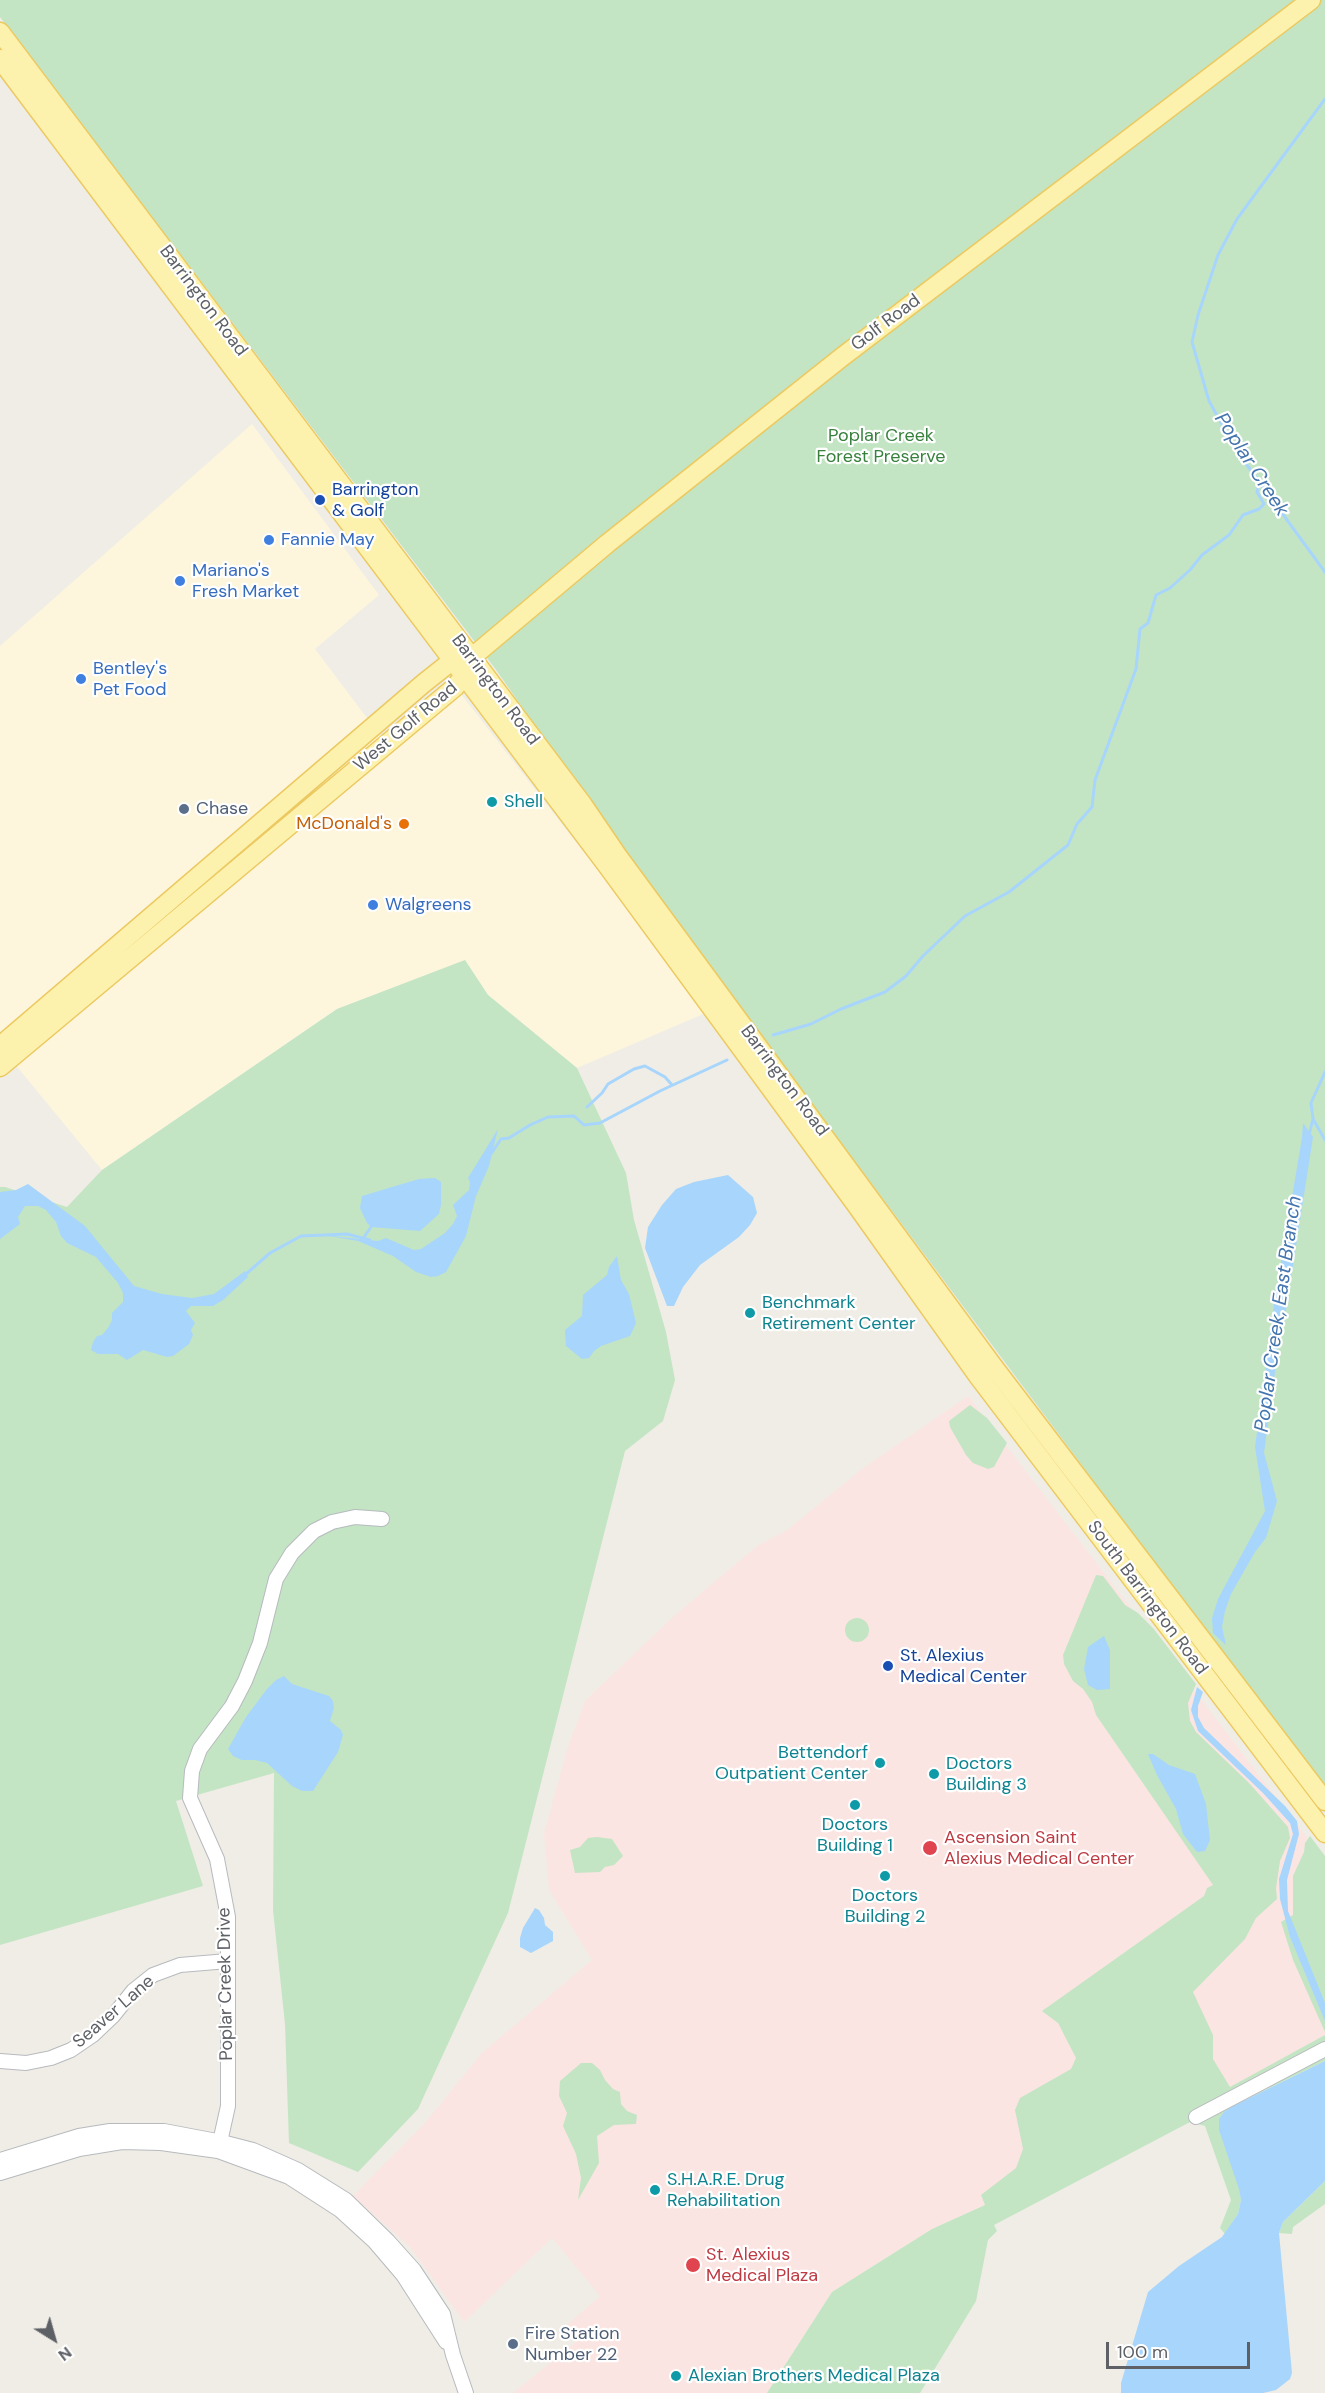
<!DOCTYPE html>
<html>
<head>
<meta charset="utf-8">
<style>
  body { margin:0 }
  #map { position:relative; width:1325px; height:2393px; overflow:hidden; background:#efede5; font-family:"DM Sans",sans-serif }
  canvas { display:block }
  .north { position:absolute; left:24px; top:2309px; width:60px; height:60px; -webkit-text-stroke:4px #fff; paint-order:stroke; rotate:143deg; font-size:16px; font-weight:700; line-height:24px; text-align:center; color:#5d6065 }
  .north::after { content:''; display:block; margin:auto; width:21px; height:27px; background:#5d6065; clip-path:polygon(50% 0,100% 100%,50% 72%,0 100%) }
  .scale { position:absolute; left:1106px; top:2342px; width:144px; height:27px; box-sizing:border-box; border:3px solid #5d6065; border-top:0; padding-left:8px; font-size:18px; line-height:21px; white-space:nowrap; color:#5d6065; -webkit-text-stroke:4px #fff; paint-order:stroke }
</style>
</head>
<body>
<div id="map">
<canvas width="1325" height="2393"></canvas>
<div class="north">N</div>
<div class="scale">100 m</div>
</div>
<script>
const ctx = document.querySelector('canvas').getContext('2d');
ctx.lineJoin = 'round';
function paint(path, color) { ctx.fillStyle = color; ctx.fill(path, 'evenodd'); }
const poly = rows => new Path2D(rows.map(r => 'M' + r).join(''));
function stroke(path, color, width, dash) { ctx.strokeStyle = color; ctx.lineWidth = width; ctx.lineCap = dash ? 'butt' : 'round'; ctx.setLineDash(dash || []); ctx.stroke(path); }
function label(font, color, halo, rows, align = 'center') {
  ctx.font = font + ' "DM Sans",sans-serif'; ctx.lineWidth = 4.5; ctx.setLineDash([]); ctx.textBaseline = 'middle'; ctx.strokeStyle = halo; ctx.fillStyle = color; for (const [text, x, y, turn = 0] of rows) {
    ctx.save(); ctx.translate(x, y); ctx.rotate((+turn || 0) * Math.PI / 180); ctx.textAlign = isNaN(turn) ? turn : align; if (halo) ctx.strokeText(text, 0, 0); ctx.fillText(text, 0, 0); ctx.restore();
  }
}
const commercial = poly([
  [252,424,379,595,315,649,367,718,391,749,461,694,708,1012,577,1068,488,995,465,960,337,1009,102,1170,0,1046,0,646]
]);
const medical = poly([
  [968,1396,1325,1861,1325,2041,1176,2119,932,2229,832,2292,767,2393,513,2393,576,2342,567,2325,600,2296,552,2238,464,2322,410,2247,353,2196,425,2123,482,2053,592,1960,549,1890,544,1834,567,1750,585,1701,673,1617,757,1546,786,1531,862,1469]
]);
const green = poly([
  [0,0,1325,0,1325,1791,598,817,497,671,0,17],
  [465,960,488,995,577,1068,626,1173,634,1220,666,1332,675,1380,663,1421,625,1451,508,1913,418,2109,358,2172,289,2143,285,2024,273,1910,274,1773,176,1801,203,1886,0,1945,0,1187,5,1187,67,1207,102,1170,337,1009],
  [970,1405,987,1418,1007,1443,994,1467,988,1469,973,1463,966,1455,950,1427,949,1421],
  [1096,1575,1103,1576,1125,1605,1138,1613,1153,1628,1196,1684,1188,1703,1190,1721,1196,1732,1250,1784,1288,1827,1290,1838,1280,1861,1276,1888,1277,1899,1256,1918,1245,1939,1193,1992,1213,2035,1213,2059,1230,2087,1325,2035,1325,2061,1233,2106,1241,2200,1238,2214,1225,2234,1220,2228,1231,2200,1205,2126,1190,2122,994,2225,997,2231,988,2240,976,2301,920,2393,767,2393,832,2292,932,2229,985,2205,981,2195,1016,2168,1023,2149,1015,2110,1020,2098,1071,2069,1076,2058,1058,2023,1042,2011,1204,1896,1207,1888,1213,1885,1096,1715,1092,1702,1083,1689,1073,1681,1064,1664,1063,1655],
  '845 1630a12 12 0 1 1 24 0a12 12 0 1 1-24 0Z',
  [1310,1836,1325,1856,1325,2032,1293,1960,1281,1922,1293,1915,1293,1876,1304,1852,1305,1843],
  [597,1837,612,1839,623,1856,614,1865,605,1867,600,1872,575,1873,570,1850,580,1847,588,1838],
  [581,2063,592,2063,600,2070,605,2080,613,2089,620,2092,621,2104,627,2111,637,2115,636,2124,614,2125,597,2136,599,2163,578,2200,581,2178,576,2154,563,2126,567,2113,559,2096,560,2081],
  [1325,2181,1325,2204,1293,2227,1292,2234,1279,2233,1283,2222]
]);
const water = poly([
  [1303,1123,1313,1137,1283,1330,1280,1335,1264,1453,1277,1501,1266,1538,1255,1552,1231,1594,1225,1611,1222,1627,1226,1645,1213,1633,1212,1618,1218,1599,1265,1511,1255,1447,1275,1297,1302,1138],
  [498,1129,489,1166,476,1196,466,1236,446,1272,438,1276,431,1277,416,1272,393,1256,358,1241,323,1235,378,1241,386,1238,414,1250,421,1249,445,1233,453,1224,457,1216,453,1205,469,1190,470,1182,468,1178],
  [728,1175,753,1197,757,1213,750,1225,739,1237,700,1265,683,1287,674,1306,667,1306,645,1248,648,1227,662,1205,676,1189,694,1182],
  [435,1178,441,1182,441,1205,439,1214,420,1231,371,1227,367,1223,360,1208,362,1196,419,1179],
  [28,1184,85,1226,134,1286,162,1294,192,1298,214,1294,245,1271,248,1277,223,1300,213,1306,191,1306,186,1311,195,1323,191,1330,193,1335,189,1344,173,1356,167,1357,143,1350,127,1360,118,1354,98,1354,91,1350,93,1342,97,1336,102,1335,108,1328,112,1320,112,1313,123,1302,123,1293,118,1283,96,1257,67,1243,61,1236,56,1222,46,1210,38,1206,25,1206,18,1217,20,1224,0,1239,0,1192,16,1190],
  [617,1256,621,1280,629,1294,636,1323,630,1336,601,1346,594,1351,589,1358,582,1359,566,1346,565,1330,582,1316,583,1295,607,1275,609,1267],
  [1104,1636,1110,1650,1110,1689,1097,1690,1088,1685,1084,1669,1088,1647],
  [284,1676,292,1684,329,1696,333,1701,334,1708,330,1721,341,1730,343,1735,338,1752,313,1791,302,1791,292,1786,267,1763,255,1760,242,1760,233,1756,228,1749,246,1717,267,1689,276,1680],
  [1197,1687,1203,1692,1198,1706,1198,1717,1204,1728,1285,1806,1297,1821,1299,1834,1287,1880,1288,1911,1325,2003,1325,2021,1290,1937,1280,1899,1279,1879,1293,1834,1290,1823,1263,1793,1198,1731,1191,1710],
  [1148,1754,1153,1754,1169,1765,1195,1774,1206,1804,1210,1840,1205,1851,1197,1852,1183,1834,1176,1809,1157,1775],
  [535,1908,539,1910,544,1918,545,1925,553,1932,553,1941,531,1953,520,1947,520,1938,523,1928],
  [1325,2061,1325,2181,1283,2222,1279,2233,1292,2373,1290,2379,1276,2390,1263,2393,1121,2393,1121,2383,1148,2292,1179,2266,1222,2237,1238,2214,1241,2200,1239,2189,1219,2130,1219,2119,1224,2112,1233,2106]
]);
const stream = poly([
  [1325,99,1237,219,1218,255,1198,315,1192,342,1209,401,1236,450,1325,572],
  [773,1035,811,1024,841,1009,885,992,906,976,923,956,965,916,1009,892,1068,845,1077,824,1092,807,1095,780,1136,669,1140,629,1148,623,1156,595,1170,588,1190,570,1202,555,1229,535,1243,515,1259,509,1264,504,1257,492,1259,483],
  [1325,1072,1311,1103,1313,1119,1325,1140],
  [587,1107,602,1093,608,1084,634,1069,645,1066,665,1077,672,1085],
  [1309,1135,1313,1119],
  [491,1154,501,1139,509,1138,530,1125,548,1117,574,1116,584,1125,600,1123,660,1091,727,1060],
  [364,1237,371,1227],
  [246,1274,270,1253,301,1236,347,1234,370,1240]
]);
const minor = poly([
  [0,2061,26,2063,51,2058,71,2050,93,2035,113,2016,133,1991,153,1975,180,1965,228,1961],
  [1196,2117,1325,2049],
  [218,2151,228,2106,228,1917,217,1859,190,1798,192,1771,200,1749,232,1706,245,1681,260,1643,276,1579,292,1553,314,1531,332,1522,355,1517,382,1519],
  [0,2160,79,2136,110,2131,164,2131,222,2142,253,2150,298,2170,346,2200,388,2241,414,2270,443,2314,453,2355,466,2393],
  [0,2173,79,2149,122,2142,161,2143,218,2151,289,2177,340,2210,374,2241,403,2275,446,2342]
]);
const major = poly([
  [0,32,583,805,617,855,993,1366,1325,1801],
  [0,59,606,864,857,1206,978,1376,1325,1833],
  [471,658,608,543,842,357,1311,0],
  [0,1046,424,683,453,660,463,659],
  [0,1067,455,687,464,676,468,665]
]);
const markers = [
  [320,500,6,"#1a4fb4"],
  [269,540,6,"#3f7fe0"],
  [180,581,6,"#3f7fe0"],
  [81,679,6,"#3f7fe0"],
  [492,802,6,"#0f9aa8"],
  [184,809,6,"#5c6f8a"],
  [404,824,6,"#e8710a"],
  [373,905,6,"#3f7fe0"],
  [750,1313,6,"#0f9aa8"],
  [888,1666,6,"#1a4fb4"],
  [880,1763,6,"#0f9aa8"],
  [934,1774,6,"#0f9aa8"],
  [855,1805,6,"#0f9aa8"],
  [930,1848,8,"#e0444e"],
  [885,1876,6,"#0f9aa8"],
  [655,2190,6,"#0f9aa8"],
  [693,2265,8,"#e0444e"],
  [513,2344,6,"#5c6f8a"],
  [676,2376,6,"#0f9aa8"]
];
const streetNames = [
  ["Barrington Road",203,301,53],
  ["Golf Road",886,323,-37],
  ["Barrington Road",495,690,53],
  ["West Golf Road",406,727,-40],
  ["Barrington Road",784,1081,53],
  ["South Barrington Road",1147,1598,53],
  ["Poplar Creek Drive",226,1984,-91],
  ["Seaver Lane",114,2012,-41]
];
const parkNames = [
  ["Poplar Creek",881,436],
  ["Forest Preserve",881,457]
];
const transitNames = [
  ["Barrington",332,490],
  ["& Golf",332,511],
  ["St. Alexius",900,1656],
  ["Medical Center",900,1677]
];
const shopNames = [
  ["Fannie May",281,540],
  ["Mariano's",192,571],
  ["Fresh Market",192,592],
  ["Bentley's",93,669],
  ["Pet Food",93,690],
  ["Walgreens",385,905]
];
const cultureNames = [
  ["Shell",504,802],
  ["Benchmark",762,1303],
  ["Retirement Center",762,1324],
  ["Bettendorf",868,1753,"right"],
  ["Outpatient Center",868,1774,"right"],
  ["Doctors",946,1764],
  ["Building 3",946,1785],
  ["Doctors",855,1825,"center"],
  ["Building 1",855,1846,"center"],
  ["Doctors",885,1896,"center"],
  ["Building 2",885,1917,"center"],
  ["S.H.A.R.E. Drug",667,2180],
  ["Rehabilitation",667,2201],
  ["Alexian Brothers Medical Plaza",688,2376]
];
const serviceNames = [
  ["Chase",196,809],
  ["Fire Station",525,2334],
  ["Number 22",525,2355]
];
const foodNames = [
  ["McDonald's",392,824]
];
const healthNames = [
  ["Ascension Saint",944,1838],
  ["Alexius Medical Center",944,1859],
  ["St. Alexius",706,2255],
  ["Medical Plaza",706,2276]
];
const waterNames = [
  ["Poplar Creek",1251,465,57],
  ["Poplar Creek, East Branch",1279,1314,-82]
];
paint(commercial, '#fdf6dc');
paint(medical, '#fbe5e2');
paint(green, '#c3e5c4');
paint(water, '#a8d5fc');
stroke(stream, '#a8d5fc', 3);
stroke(minor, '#b7babe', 16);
stroke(major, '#ecc960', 21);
stroke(minor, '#fff', 14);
stroke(major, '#fcf1ad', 18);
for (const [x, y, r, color] of markers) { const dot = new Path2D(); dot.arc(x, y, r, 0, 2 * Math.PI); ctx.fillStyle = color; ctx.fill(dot); stroke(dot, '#fff', 2); }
label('18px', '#5d6065', '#fff', streetNames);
label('18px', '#37813d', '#fff', parkNames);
label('18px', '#164399', '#fff', transitNames, 'left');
label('18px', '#366cbe', '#fff', shopNames, 'left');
label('18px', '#0d838f', '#fff', cultureNames, 'left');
label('18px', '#4e5e75', '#fff', serviceNames, 'left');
label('18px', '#c56008', '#fff', foodNames, 'right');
label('18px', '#be3a42', '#fff', healthNames, 'left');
label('italic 20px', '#4475ae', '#fff', waterNames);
</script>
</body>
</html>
